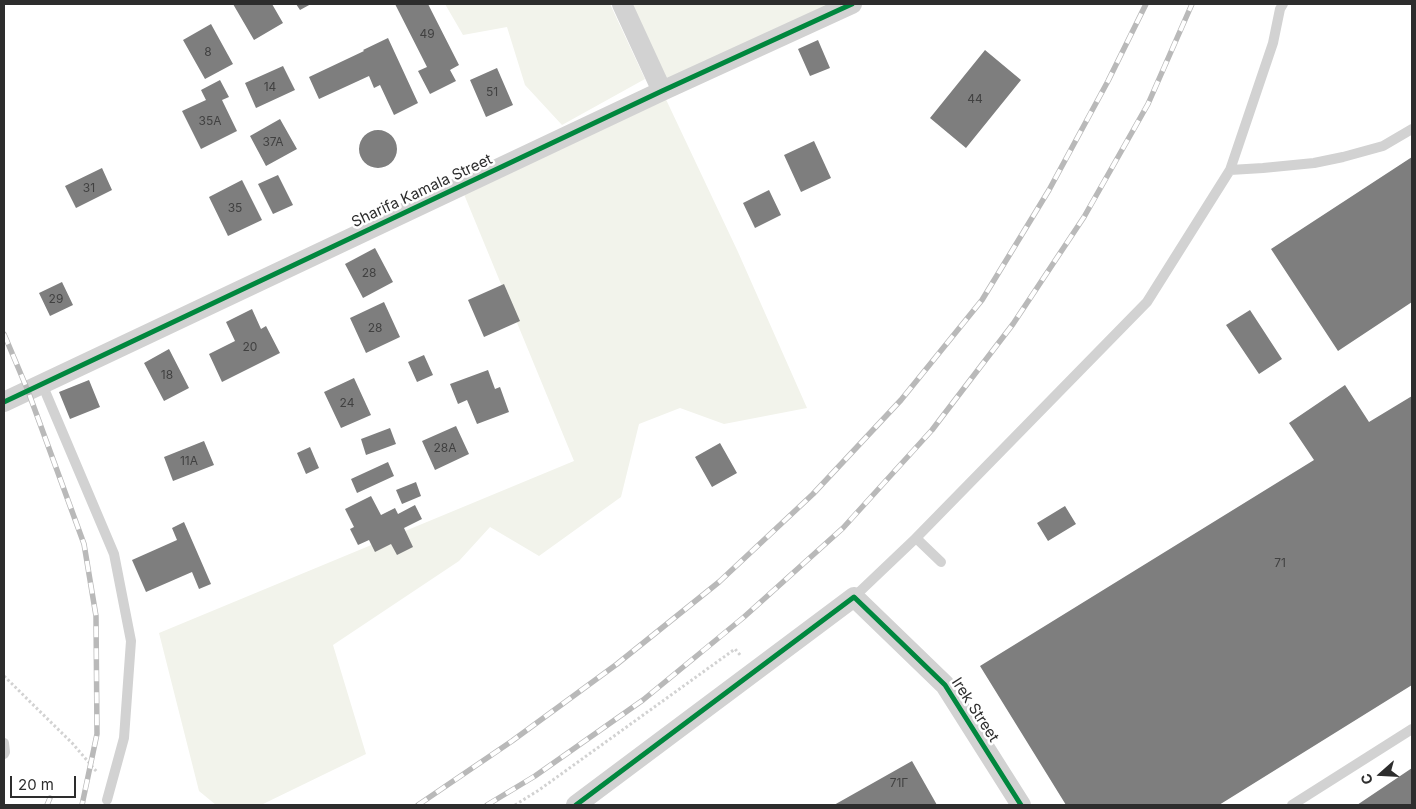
<!DOCTYPE html>
<html>
<head>
<meta charset="utf-8">
<style>
  body { margin:0 }
  #map { position:relative; width:1416px; height:809px; overflow:hidden; background:#fff; font-family:Inter,sans-serif }
  canvas { display:block }
  .frame { position:absolute; inset:0; border:5px solid #2d2d2d; pointer-events:none }
  .north { position:absolute; left:1356px; top:749px; width:50px; height:50px; -webkit-text-stroke:4px #fff; paint-order:stroke; rotate:251deg; font-size:14px; font-weight:700; line-height:20px; text-align:center; color:#2d2d2d }
  .north::after { content:''; display:block; margin:auto; width:18px; height:22px; background:#2d2d2d; clip-path:polygon(50% 0,100% 100%,50% 72%,0 100%) }
  .scale { position:absolute; left:10px; top:776px; width:66px; height:22px; box-sizing:border-box; border:2px solid #2d2d2d; border-top:0; padding-left:6px; font-size:15px; line-height:18px; white-space:nowrap; color:#2d2d2d; -webkit-text-stroke:4px #fff; paint-order:stroke }
</style>
</head>
<body>
<div id="map">
<canvas width="1416" height="809"></canvas>
<div class="frame"></div>
<div class="north">С</div>
<div class="scale">20 m</div>
</div>
<script>
const ctx = document.querySelector('canvas').getContext('2d');
ctx.lineJoin = 'round';
function paint(path, color) { ctx.fillStyle = color; ctx.fill(path, 'evenodd'); }
const poly = rows => new Path2D(rows.map(r => 'M' + r).join(''));
function stroke(path, color, width, dash) { ctx.strokeStyle = color; ctx.lineWidth = width; ctx.lineCap = dash ? 'butt' : 'round'; ctx.setLineDash(dash || []); ctx.stroke(path); }
function label(font, color, halo, rows, align = 'center') {
  ctx.font = font + ' Inter,sans-serif'; ctx.lineWidth = 5; ctx.setLineDash([]); ctx.textBaseline = 'middle'; ctx.strokeStyle = halo; ctx.fillStyle = color; for (const [text, x, y, turn = 0] of rows) {
    ctx.save(); ctx.translate(x, y); ctx.rotate((+turn || 0) * Math.PI / 180); ctx.textAlign = isNaN(turn) ? turn : align; if (halo) ctx.strokeText(text, 0, 0); ctx.fillText(text, 0, 0); ctx.restore();
  }
}
const green = poly([
  [445,4,610,4,645,79,562,125,525,85,507,27,463,35],
  [622,4,829,4,662,91,738,252,807,408,724,424,680,408,639,424,621,497,539,556,490,527,459,561,333,645,366,754,261,805,216,805,199,791,159,633,574,461,461,187,662,91]
]);
const building = poly([
  [233,4,272,4,283,23,254,40],
  [296,4,311,4,300,10],
  [395,4,428,4,459,65,450,70,456,81,430,94,418,71,427,67],
  [211,24,233,64,205,79,183,40],
  [388,38,418,103,394,115,380,85,374,88,369,76,319,99,309,77,364,51,363,50],
  [818,40,830,68,810,76,798,49],
  [985,50,1021,80,966,148,930,118],
  [283,66,295,90,256,108,245,83],
  [497,68,513,105,486,117,470,80],
  [220,80,229,97,222,100,237,131,201,149,182,111,206,100,201,90],
  [280,119,297,149,266,166,250,136],
  '359 149a19 19 0 1 1 38 0a19 19 0 1 1-38 0Z',
  [814,141,831,178,801,192,784,155],
  [1412,157,1412,302,1338,351,1271,249],
  [102,168,112,190,76,208,65,186],
  [278,175,293,205,273,214,258,184],
  [242,180,262,220,228,236,209,197],
  [769,190,781,215,755,228,743,203],
  [375,248,393,282,363,298,345,264],
  [62,282,73,305,50,316,39,293],
  [504,284,520,321,484,337,468,300],
  [384,302,400,337,366,353,350,318],
  [252,309,261,329,266,326,280,353,222,382,209,354,235,341,226,322],
  [1250,310,1282,359,1259,374,1226,325],
  [169,349,189,388,164,401,144,363],
  [424,355,433,375,417,382,408,362],
  [488,370,495,389,500,387,509,412,477,424,467,400,458,404,450,384],
  [354,378,371,415,341,428,324,392],
  [89,380,100,407,70,419,59,392],
  [1345,385,1369,422,1412,396,1412,685,1219,805,1066,805,980,666,1314,460,1289,423],
  [456,426,469,454,435,470,422,441],
  [390,428,396,444,366,455,361,439],
  [204,441,214,465,173,481,164,457],
  [720,443,737,473,712,487,695,457],
  [310,447,319,468,306,474,297,453],
  [388,462,394,476,357,493,351,479],
  [416,482,421,496,402,504,396,490],
  [371,496,381,515,395,508,398,514,415,505,422,519,404,528,413,547,397,555,391,544,375,552,369,540,358,545,350,529,354,527,345,509],
  [1065,506,1076,524,1048,541,1037,523],
  [184,522,211,584,199,589,192,572,146,592,132,560,177,540,172,528],
  [912,761,937,805,834,805],
  [1412,768,1412,805,1357,805]
]);
const path = poly([
  [4,676,73,744,97,772],
  [515,805,539,790,735,649,741,656]
]);
const lane = poly([
  [1230,170,1263,168,1314,163,1343,157,1383,146,1412,129],
  [42,384,114,554,131,641,124,738,107,800],
  [916,538,941,562],
  [854,597,916,538,1147,302,1230,170,1273,43,1280,9,1283,4],
  [4,743,5,752,4,754],
  [1292,805,1412,729]
]);
const street = poly([
  [622,4,662,91],
  [4,402,662,91,852,4],
  [576,805,854,597,945,685,1021,805]
]);
const rail = poly([
  [4,334,28,391,84,544,96,616,97,734,82,805],
  [47,805,50,798],
  [418,805,512,741,617,664,719,582,813,494,901,400,982,300,1049,190,1108,81,1146,4],
  [487,805,535,776,643,700,744,617,843,528,932,430,1013,324,1084,217,1148,104,1192,4]
]);
const cycleway = poly([
  [4,402,662,91,852,4],
  [576,805,854,597,945,685,1021,805]
]);
const numberNames = [
  ["49",427,34],
  ["8",208,52],
  ["14",270,87],
  ["51",492,92],
  ["44",975,99],
  ["35А",210,121],
  ["37А",273,142],
  ["31",89,188],
  ["35",235,208],
  ["28",369,273],
  ["29",56,299],
  ["28",375,328],
  ["20",250,347],
  ["18",167,375],
  ["24",347,403],
  ["28А",445,448],
  ["11А",189,461],
  ["71",1280,563],
  ["71Г",899,783]
];
const streetNames = [
  ["Sharifa Kamala Street",422,191,-25],
  ["Irek Street",975,710,57]
];
paint(green, '#f2f3eb');
paint(building, '#7e7e7e');
stroke(path, '#d2d2d2', 3, [2.5, 2.5]);
stroke(lane, '#d2d2d2', 10);
stroke(street, '#d2d2d2', 20);
stroke(rail, '#b9b9b9', 5.5);
stroke(rail, '#fff', 4, [11]);
stroke(cycleway, '#00873e', 5);
label('12px', '#414141', null, numberNames);
label('15px', '#2d2d2d', '#fff', streetNames);
</script>
</body>
</html>
